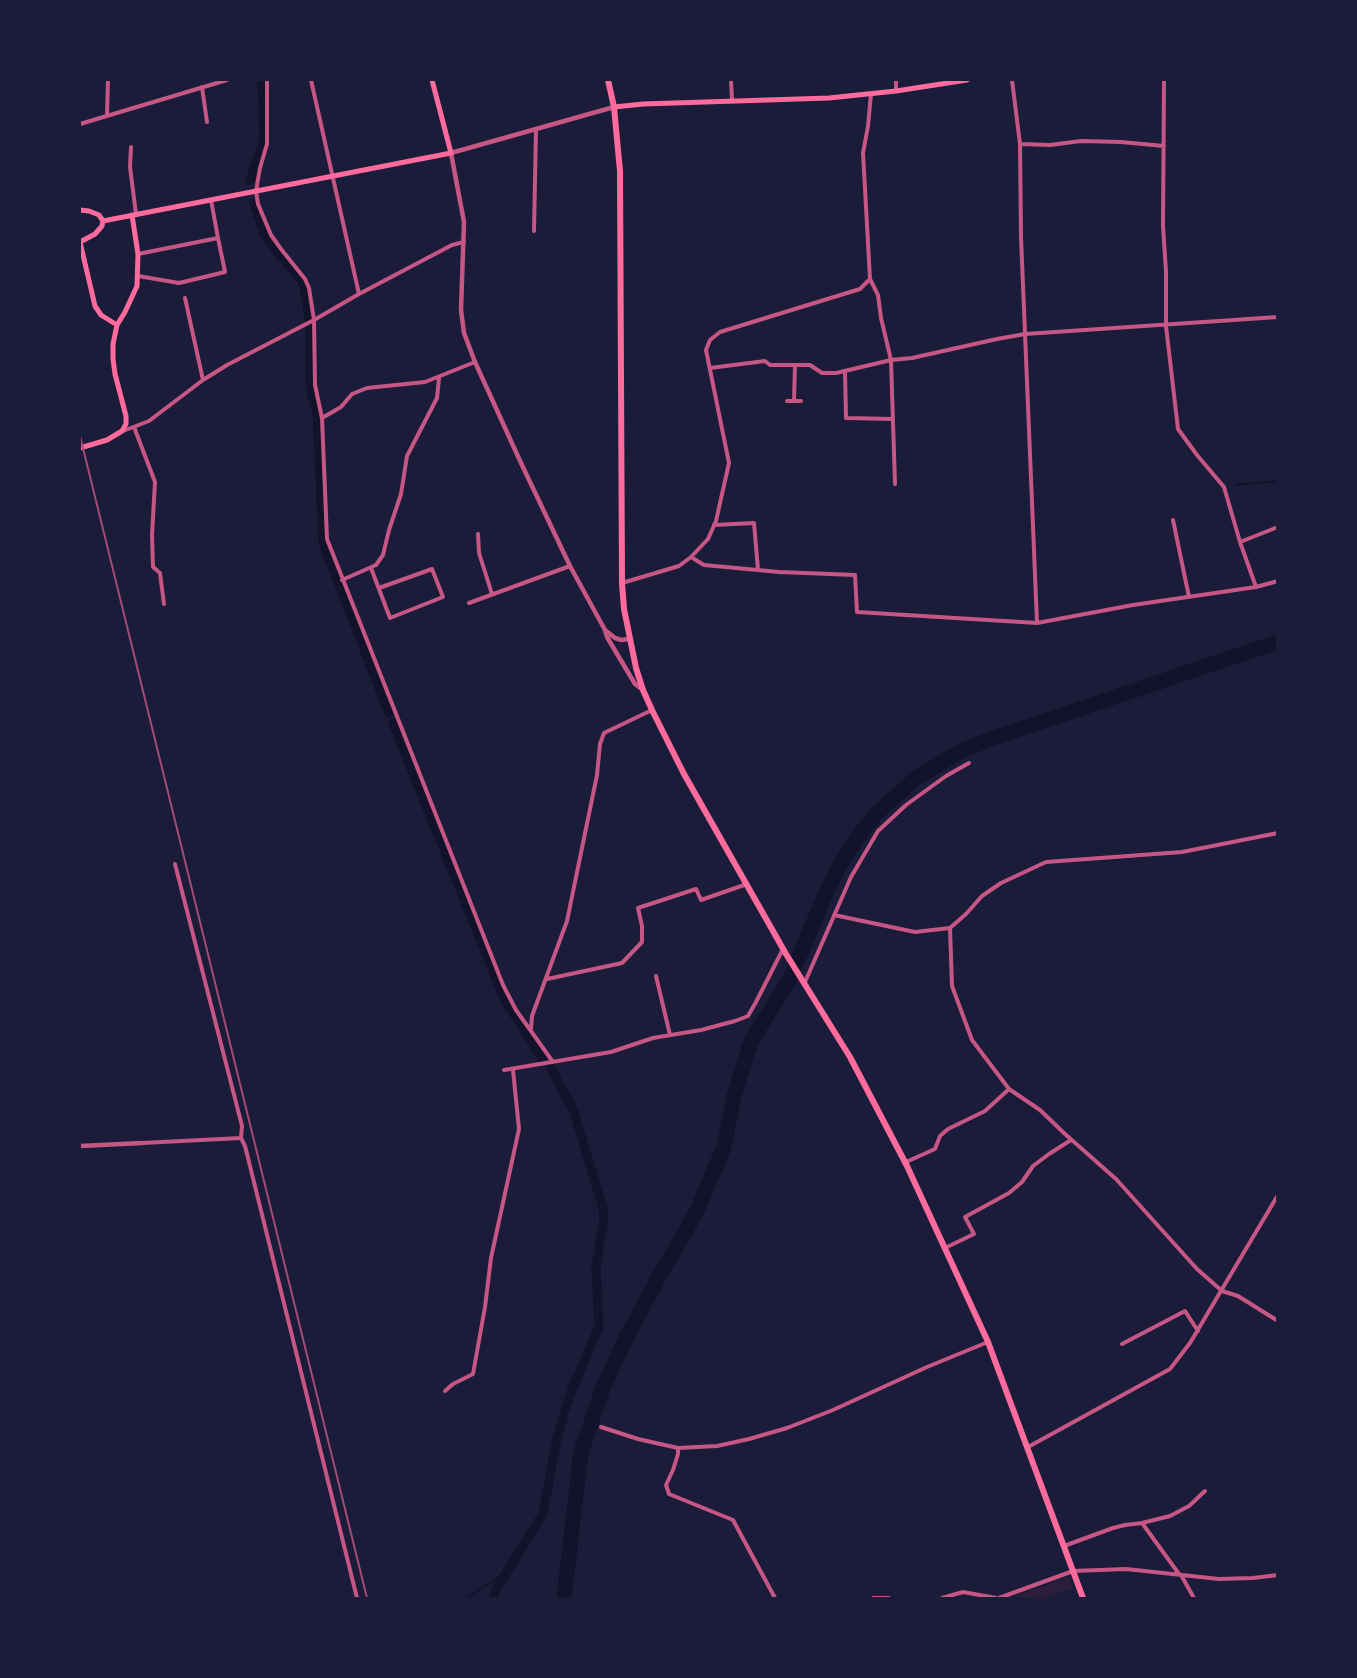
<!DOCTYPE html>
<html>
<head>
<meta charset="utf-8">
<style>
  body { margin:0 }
  #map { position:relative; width:1357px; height:1678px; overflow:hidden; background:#1b1b3a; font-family:"Times New Roman",serif }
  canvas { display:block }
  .frame { position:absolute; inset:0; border:81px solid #1b1b3a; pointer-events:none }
</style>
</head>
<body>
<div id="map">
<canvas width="1357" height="1678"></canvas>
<div class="frame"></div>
</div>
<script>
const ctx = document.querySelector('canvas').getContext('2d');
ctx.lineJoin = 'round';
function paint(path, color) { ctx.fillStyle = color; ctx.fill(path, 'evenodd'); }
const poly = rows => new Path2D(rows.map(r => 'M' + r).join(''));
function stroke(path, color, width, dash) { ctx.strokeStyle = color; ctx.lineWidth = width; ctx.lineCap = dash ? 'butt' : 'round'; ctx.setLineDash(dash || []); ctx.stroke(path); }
const green = poly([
  [1069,1577,1073,1588,1043,1598,1010,1598]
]);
const stream = poly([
  [1236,485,1278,481],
  [466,1598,496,1579,503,1578]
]);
const canal = poly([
  [250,180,263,144,264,134,262,80],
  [254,204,264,233,271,244,301,280,304,287,309,319],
  [310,325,310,380,311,392,317,412,323,543,355,626],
  [357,631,389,713],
  [393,723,498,984,506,1002,543,1059],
  [551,1069,573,1109,603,1208,604,1218,596,1267,599,1327,594,1338],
  [565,1410,573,1387,593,1341],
  [493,1598,496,1589,543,1514,556,1443,563,1417]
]);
const river = poly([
  [564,1598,581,1452,603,1388,623,1344,661,1273,696,1213,724,1147,734,1095,752,1039,789,981,825,895,840,865,857,838,876,814,916,778,961,751,993,738,1278,642]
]);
const minor = poly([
  [267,80,267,144,260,168,256,191,258,204,271,235,281,249,305,279,309,288,314,320,315,385,322,418,327,539,503,985,516,1010,553,1062],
  [311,80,359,294],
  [731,80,732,100],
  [896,80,896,91],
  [1012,80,1020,144,1021,237,1037,623],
  [1164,80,1163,226,1166,272,1166,326,1178,429,1197,455,1224,487,1240,542,1256,587],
  [202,87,207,122],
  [871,94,868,126,863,153,870,279,878,295,881,318,891,360,895,484],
  [107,115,108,80],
  [80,124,227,80],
  [1020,144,1050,145,1081,141,1121,142,1164,146],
  [131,147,130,167,136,214],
  [534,231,536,129],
  [138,254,218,238,211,200],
  [138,276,179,283,225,272,218,238],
  [185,298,203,380],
  [710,368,765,361,770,365,810,365,822,373,836,373,891,360,912,358,997,339,1025,334,1278,317],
  [845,371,846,418,893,419],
  [787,401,801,401],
  [794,401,795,365],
  [322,418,341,407,352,394,367,388,425,382,475,362],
  [134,427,155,482,152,535,153,567,160,573,164,604],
  [123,431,149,421,203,380,227,365,314,320,359,294,452,245,464,242],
  [1173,520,1189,597],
  [714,525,754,523,758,570],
  [478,534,479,553,492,594],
  [1240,542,1278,527],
  [691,557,704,565,779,572,855,575,857,612,1037,623,1133,605,1256,587,1278,581],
  [371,568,390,618,443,597,432,569,379,588],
  [342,580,376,565,383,555,389,530,401,494,407,456,437,398,439,378],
  [622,583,679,566,691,557,708,539,716,521,729,463,706,350,710,340,720,332,860,289,870,279],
  [469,603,570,566],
  [175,864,242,1126,241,1138,245,1146,357,1598],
  [834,915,915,932,950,928,966,914,982,896,1001,883,1046,862,1182,852,1278,833],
  [950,928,952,986,972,1040,1009,1089,1040,1110,1065,1134,1116,1179,1197,1269,1222,1291,1238,1296,1278,1321],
  [656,976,670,1035],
  [547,979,622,963,642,942,642,926,638,908,696,889,701,900,747,884],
  [805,982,851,877,878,831,906,805,946,776,969,763],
  [531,1029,532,1016,567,921,597,775,600,744,604,733,652,710],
  [504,1070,611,1052,653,1038,701,1030,735,1021,748,1016,756,1002,783,949],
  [142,1143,241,1138],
  [906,1162,935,1149,940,1136,948,1129,985,1111,1009,1089],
  [945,1248,974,1234,965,1217,1009,1193,1022,1182,1033,1166,1049,1154,1071,1140],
  [1122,1344,1185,1311,1198,1331],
  [445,1391,453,1384,473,1374,485,1307,491,1258,519,1129,513,1070],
  [601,1427,638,1439,678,1448,717,1446,749,1439,787,1428,833,1410,927,1367,988,1342],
  [1028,1447,1170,1369,1190,1343,1278,1195],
  [678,1448,678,1454,673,1470,666,1485,669,1494,733,1520,775,1598],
  [1064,1546,1113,1528,1125,1525,1142,1523],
  [1179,1574,1142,1523,1170,1516,1189,1506,1205,1491],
  [1181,1575,1194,1598],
  [873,1598,889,1598],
  [942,1598,963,1592,996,1598],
  [999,1598,1073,1571,1126,1569,1219,1579,1253,1578,1278,1575]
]);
const tertiary = poly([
  [614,107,451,153,464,222,461,310,464,333,475,362,521,463,570,566,605,630,607,637,635,684,643,690],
  [605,630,615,638,621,640,629,639],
  [80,1146,142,1143]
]);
const secondary = poly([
  [614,107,643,104,829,98,896,91,967,80],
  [80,210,89,211,99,215,103,221,102,226,95,234,80,242,95,306,101,315,117,325],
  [103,221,451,153,432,80],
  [80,448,107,440,122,431,126,424,126,416,115,374,113,359,113,344,117,325,125,312,137,286,138,254,132,215]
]);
const trunk = poly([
  [608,80,614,107,620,171,622,583,624,609,636,668,643,690,652,710,684,774,786,954,850,1057,907,1166,988,1342,1083,1598]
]);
const rail = poly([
  [80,436,367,1598]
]);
paint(green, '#2a1e3b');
stroke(stream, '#12122b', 2);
stroke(canal, '#12122b', 9);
stroke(river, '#12122b', 15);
stroke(minor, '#c65784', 4);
stroke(tertiary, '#c65784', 4.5);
stroke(secondary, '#ff6b9d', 5);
stroke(trunk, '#ff6b9d', 6);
stroke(rail, '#a44b75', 2);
</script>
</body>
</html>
